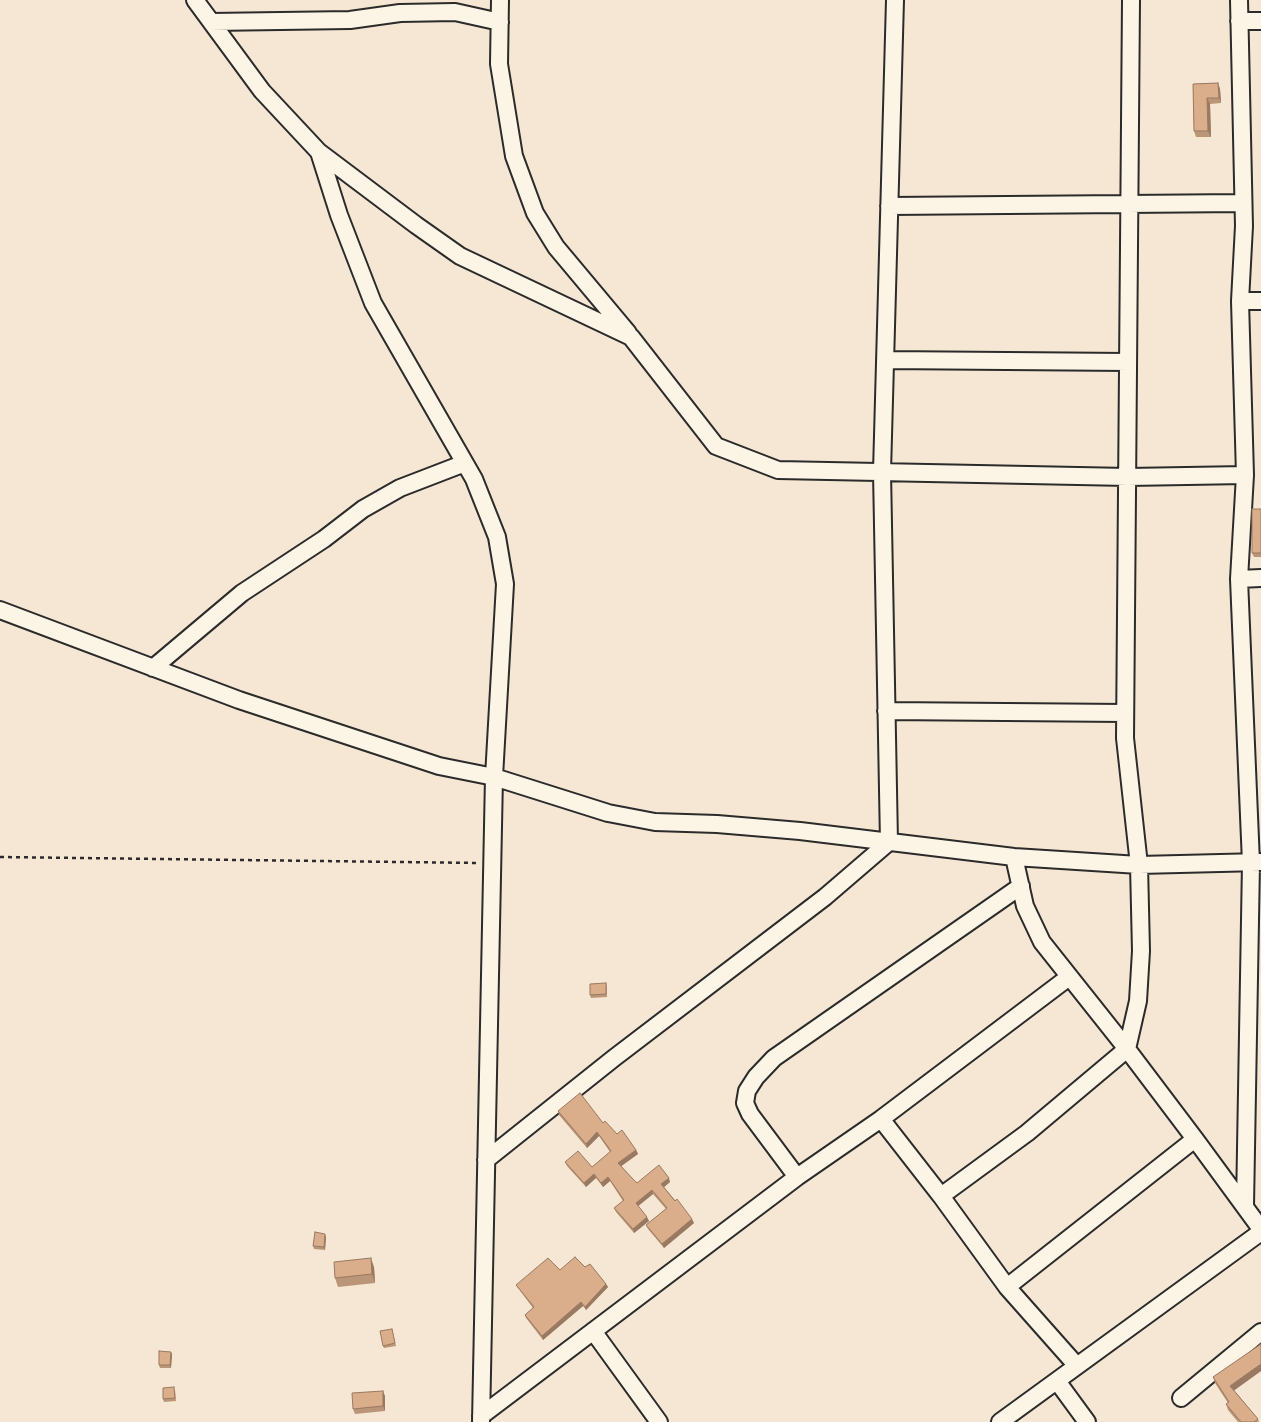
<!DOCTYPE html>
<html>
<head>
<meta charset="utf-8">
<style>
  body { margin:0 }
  canvas { display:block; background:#f5e7d3 }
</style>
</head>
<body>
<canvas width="1261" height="1422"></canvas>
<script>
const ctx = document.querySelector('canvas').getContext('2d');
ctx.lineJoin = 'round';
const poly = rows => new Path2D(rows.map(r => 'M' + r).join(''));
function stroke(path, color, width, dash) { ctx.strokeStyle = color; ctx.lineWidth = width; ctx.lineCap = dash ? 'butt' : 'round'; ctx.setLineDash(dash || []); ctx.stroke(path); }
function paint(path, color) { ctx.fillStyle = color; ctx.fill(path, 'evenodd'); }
const path = poly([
  [0,857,478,863]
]);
const minor = poly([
  [195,0,262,91,319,152,416,225,460,256,631,337,716,446,778,470,1128,477,1245,475],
  [500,0,499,64,514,156,535,213,556,247,628,333],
  [1239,0,1244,226,1240,301,1245,475,1239,579,1251,863,1245,1206],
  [1239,21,1261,21],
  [211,22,350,20,400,13,455,12,500,22],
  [319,152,339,215,373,303,474,479,497,537,505,584,494,777,481,1422],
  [889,206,1243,203],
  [1240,301,1261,301],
  [885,360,1128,362],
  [1239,579,1261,578],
  [0,610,239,700,439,766,494,777,608,813,655,822,717,824,800,831,1014,857,1139,865,1261,862],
  [153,668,242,593,324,539,363,509,400,488,465,463],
  [886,711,1125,713],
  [1014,857,1025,906,1042,942,1127,1049,1195,1139,1261,1229],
  [881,1119,941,1196,1027,1133,1127,1049,1138,1001,1141,951,1139,865,1125,738,1131,0],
  [486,1160,614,1058,825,897,889,842,882,472,895,0],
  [797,1177,750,1114,745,1103,747,1091,756,1077,774,1058,1021,886],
  [941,1196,1007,1287,1077,1366],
  [1007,1287,1195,1139],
  [593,1331,659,1422],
  [1057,1381,1087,1422],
  [1181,1398,1261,1332],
  [481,1416,797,1177,881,1119,1069,977],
  [1000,1422,1261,1232]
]);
const wall = poly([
  [1218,83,1220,89,1221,103,1210,104,1211,137,1196,137,1194,131,1193,84],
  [1261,509,1261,557,1254,557,1252,553],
  [606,983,607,986,607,997,591,998,590,995],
  [558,1111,603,1123,617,1134,636,1150,638,1154,621,1166,633,1179,637,1183,670,1182,664,1187,694,1223,664,1248,648,1229,646,1225,666,1209,653,1194,638,1206,649,1221,634,1233,616,1212,614,1208,623,1201,610,1181,603,1187,596,1178,586,1187,567,1166,565,1162,592,1167,610,1152,599,1136,587,1148,559,1115],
  [326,1237,325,1250,314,1249,313,1246],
  [374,1267,375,1283,338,1287,335,1278],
  [585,1267,606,1284,608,1287,586,1310,583,1306,543,1340,526,1318,525,1315,533,1308,518,1288,516,1285],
  [392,1329,396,1346,384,1348,383,1346],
  [1261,1344,1261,1371,1234,1390,1258,1419,1259,1422,1238,1422,1228,1410,1226,1404,1228,1403,1215,1383,1213,1377],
  [172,1354,171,1368,160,1368,159,1365],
  [175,1390,176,1401,164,1402,163,1399],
  [385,1396,385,1411,355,1414,353,1409]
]);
const shadedWall = poly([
  [1218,83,1220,89,1221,103,1219,98],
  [1207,98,1210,104,1211,137,1208,131],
  [597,1132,599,1136,587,1148,586,1144],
  [636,1150,638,1154,620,1167,618,1163],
  [594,1174,596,1178,586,1187,584,1183],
  [608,1177,610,1181,603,1187,601,1183],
  [669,1178,670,1182,663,1188,661,1184],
  [652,1190,653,1194,637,1207,636,1203],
  [647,1217,649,1221,634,1233,633,1229],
  [692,1219,694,1223,664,1248,662,1244],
  [325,1234,326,1237,325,1250,324,1247],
  [371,1258,374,1267,375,1283,372,1274],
  [606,1284,608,1287,586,1310,585,1307],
  [581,1302,583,1306,543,1340,542,1336],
  [171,1352,172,1354,171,1368,170,1365],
  [1261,1364,1261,1371,1232,1392,1230,1386],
  [383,1391,385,1396,385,1411,383,1406]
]);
const building = poly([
  [1218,83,1219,98,1207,98,1208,131,1194,131,1193,84,1218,83],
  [1252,509,1261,509,1261,553,1252,553,1252,509],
  [606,983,606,994,590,995,590,984,606,983],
  [580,1093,603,1123,605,1121,617,1134,622,1130,636,1150,618,1163,633,1179,637,1183,659,1165,669,1178,661,1184,675,1201,677,1199,692,1219,662,1244,646,1225,667,1208,652,1190,636,1203,647,1217,633,1229,614,1208,624,1200,608,1177,601,1183,594,1174,584,1183,565,1162,578,1151,592,1167,611,1151,597,1132,586,1144,558,1111,580,1093],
  [315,1232,325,1234,324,1247,313,1246,315,1232],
  [575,1257,585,1267,590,1264,606,1284,585,1307,581,1302,542,1336,525,1315,534,1307,516,1285,548,1258,560,1270,575,1257],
  [371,1258,372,1274,335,1278,334,1262,371,1258],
  [392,1329,395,1343,383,1346,380,1331,392,1329],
  [1261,1344,1261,1364,1230,1386,1258,1419,1254,1422,1241,1422,1226,1404,1229,1402,1213,1377,1261,1344],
  [159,1351,171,1352,170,1365,159,1365,159,1351],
  [174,1387,175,1398,163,1399,163,1388,174,1387],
  [383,1391,383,1406,353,1409,352,1393,383,1391]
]);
stroke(minor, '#2b2b2b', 20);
stroke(path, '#2b2b2b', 2.5, [4, 4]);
stroke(minor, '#fcf5e5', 16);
paint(wall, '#bb9578');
paint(shadedWall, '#997961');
paint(building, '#daad8b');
stroke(building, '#997961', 1);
</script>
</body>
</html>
